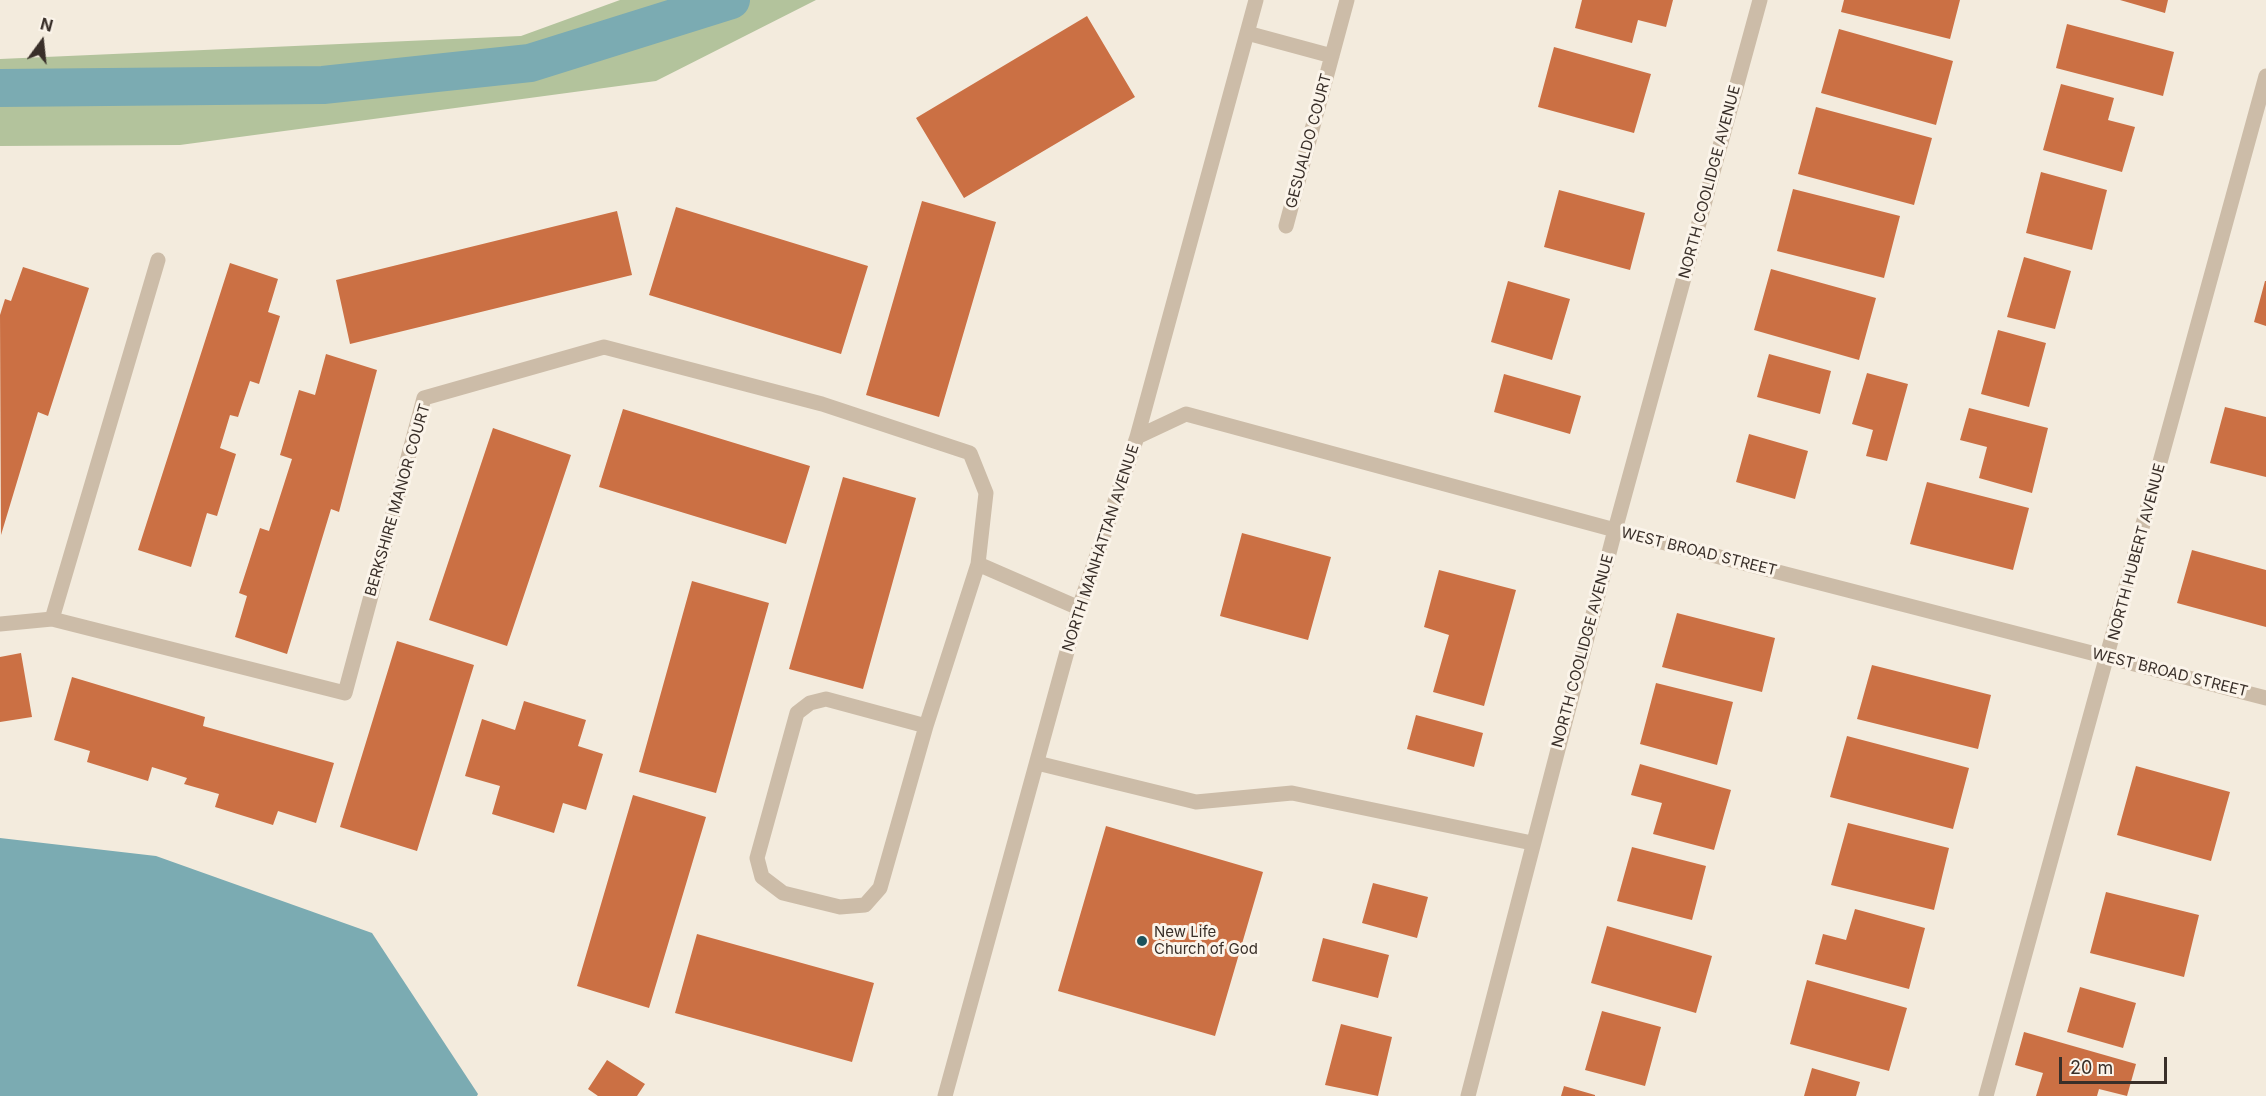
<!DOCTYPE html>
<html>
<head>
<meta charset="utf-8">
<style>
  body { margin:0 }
  #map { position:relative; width:2266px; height:1096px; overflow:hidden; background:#f3ebdd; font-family:Inter,sans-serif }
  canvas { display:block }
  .north { position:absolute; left:12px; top:12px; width:60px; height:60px; -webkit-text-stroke:4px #fbf4ea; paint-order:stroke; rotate:15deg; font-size:16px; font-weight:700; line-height:24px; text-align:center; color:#392f29 }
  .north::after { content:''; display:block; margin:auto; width:21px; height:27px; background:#392f29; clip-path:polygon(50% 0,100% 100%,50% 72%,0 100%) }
  .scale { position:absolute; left:2059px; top:1057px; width:108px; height:27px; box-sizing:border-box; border:3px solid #392f29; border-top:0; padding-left:8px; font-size:18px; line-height:21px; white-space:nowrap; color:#392f29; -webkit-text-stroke:4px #fbf4ea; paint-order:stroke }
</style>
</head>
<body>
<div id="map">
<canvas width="2266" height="1096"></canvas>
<div class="north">N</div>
<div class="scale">20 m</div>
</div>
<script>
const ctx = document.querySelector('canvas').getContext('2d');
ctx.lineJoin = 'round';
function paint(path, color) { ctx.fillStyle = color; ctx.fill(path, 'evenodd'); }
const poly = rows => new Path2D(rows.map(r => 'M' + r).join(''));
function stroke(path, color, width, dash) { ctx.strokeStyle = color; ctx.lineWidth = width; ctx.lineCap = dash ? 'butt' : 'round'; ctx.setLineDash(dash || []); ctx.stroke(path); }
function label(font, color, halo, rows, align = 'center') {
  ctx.font = font + ' Inter,sans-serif'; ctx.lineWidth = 6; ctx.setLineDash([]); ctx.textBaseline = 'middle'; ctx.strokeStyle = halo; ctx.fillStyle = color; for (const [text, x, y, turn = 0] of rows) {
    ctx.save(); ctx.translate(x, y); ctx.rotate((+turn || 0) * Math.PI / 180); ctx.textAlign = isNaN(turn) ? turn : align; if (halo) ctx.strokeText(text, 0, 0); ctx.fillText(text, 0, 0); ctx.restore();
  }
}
const green = poly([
  [620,0,816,0,656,81,180,145,0,146,0,59,521,36]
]);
const water = poly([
  [0,838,156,856,372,933,478,1094,477,1096,0,1096]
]);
const canal = poly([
  [0,88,323,85,530,63,731,0]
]);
const building = poly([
  [1582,0,1673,0,1666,27,1638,20,1632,43,1575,28],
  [1844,0,1960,0,1950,39,1841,12],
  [2120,0,2168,0,2165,13],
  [1087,16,1135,97,964,198,916,118],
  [2067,24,2174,52,2163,96,2056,68],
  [1839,29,1953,61,1936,125,1821,93],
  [1554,47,1651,74,1634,133,1538,107],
  [2061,84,2114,98,2108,120,2135,127,2122,172,2043,150],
  [1816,107,1932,138,1914,205,1798,174],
  [2041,172,2107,190,2092,250,2026,233],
  [1793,189,1900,216,1884,278,1777,251],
  [1559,190,1645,213,1630,270,1544,247],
  [922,201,996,222,939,417,866,395],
  [676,207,868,266,841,354,649,295],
  [617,211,632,275,350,344,336,280],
  [2024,257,2071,271,2055,329,2007,317],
  [230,263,278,279,268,312,280,316,259,384,250,381,238,417,230,415,220,448,236,454,217,516,207,513,191,567,138,550],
  [23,267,89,288,48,416,38,412,1,535,0,315,5,299,11,301],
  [1771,269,1876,298,1859,360,1754,330],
  [1508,281,1570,299,1552,360,1491,342],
  [2265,281,2266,281,2266,326,2254,322],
  [1998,330,2046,343,2029,407,1981,394],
  [326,354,377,370,339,512,331,509,287,654,235,637,247,596,239,593,260,528,269,531,292,459,280,455,299,390,315,395],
  [1769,354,1831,371,1820,414,1757,397],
  [1867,373,1908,384,1887,461,1866,456,1873,430,1852,424],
  [1504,374,1581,396,1570,434,1494,412],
  [2225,407,2266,417,2266,477,2210,463],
  [1969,408,2048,428,2032,493,1979,478,1987,447,1960,440],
  [623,409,810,466,786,544,599,487],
  [493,428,571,455,507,646,429,620],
  [1749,434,1808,451,1795,499,1736,482],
  [843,477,916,498,863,689,789,669],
  [1927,482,2029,508,2013,570,1910,544],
  [1242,533,1331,557,1308,640,1220,616],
  [2192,550,2266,570,2266,627,2177,603],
  [1439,570,1516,590,1484,706,1433,692,1449,635,1424,627],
  [692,581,769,603,716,793,639,772],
  [1677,613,1775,638,1762,692,1662,667],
  [397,641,474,665,417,851,340,827],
  [21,653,32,717,0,722,0,657],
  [1872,665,1991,695,1978,749,1857,719],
  [72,677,205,717,203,726,334,763,316,823,278,811,273,825,215,807,219,794,184,784,187,778,152,767,148,781,87,762,90,751,54,740],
  [1656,683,1733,702,1717,765,1640,744],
  [524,701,586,720,578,746,603,754,586,810,563,803,554,833,492,814,500,786,465,776,482,719,515,730],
  [1416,715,1483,733,1474,767,1407,749],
  [1847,736,1969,768,1953,829,1830,797],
  [1640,764,1731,790,1714,850,1653,834,1662,803,1631,795],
  [2136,766,2230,792,2211,861,2117,835],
  [633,795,706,817,649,1008,577,986],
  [1848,823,1949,848,1934,910,1831,885],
  [1106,826,1263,872,1215,1036,1058,991],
  [1632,847,1706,866,1692,920,1617,901],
  [1373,883,1428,897,1417,938,1362,923],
  [2106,892,2199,915,2184,977,2090,953],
  [1855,909,1925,928,1909,989,1815,964,1823,934,1846,940],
  [1607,926,1712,956,1696,1013,1591,983],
  [697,934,874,983,852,1062,675,1013],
  [1323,938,1389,955,1378,998,1312,981],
  [1807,980,1907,1008,1889,1071,1790,1044],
  [2080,987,2136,1003,2123,1048,2067,1032],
  [1602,1011,1661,1027,1645,1086,1585,1070],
  [1341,1024,1392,1037,1378,1096,1325,1085],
  [2024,1032,2136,1064,2127,1096,2099,1089,2097,1096,2036,1096,2043,1073,2015,1065],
  [607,1060,645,1084,637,1096,598,1096,588,1089],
  [1812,1068,1860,1082,1856,1096,1804,1096],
  [1564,1086,1595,1095,1595,1096,1561,1096]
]);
const minor = poly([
  [1247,33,1332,56],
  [1286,226,1347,0],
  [1137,437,1186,414,1615,530,2266,698],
  [52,619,158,260],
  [0,624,52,619,345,693,424,398,604,347,822,404,970,453,986,493,978,564,1079,608],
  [926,726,826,699,810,703,797,713,757,858,762,877,783,893,840,907,865,905,880,888,926,726,978,564],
  [1037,763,1196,802,1292,793,1532,843],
  [945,1096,1079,608,1137,437,1256,0],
  [1468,1096,1615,530,1760,0],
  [1986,1096,2266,76]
]);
const markers = [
  [1142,941,6,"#1c535c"]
];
const streetNames = [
  ["GESUALDO COURT",1309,141,-75],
  ["NORTH COOLIDGE AVENUE",1710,182,-75],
  ["BERKSHIRE MANOR COURT",398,500,-74],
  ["NORTH MANHATTAN AVENUE",1101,548,-72],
  ["WEST BROAD STREET",1699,552,14],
  ["NORTH HUBERT AVENUE",2137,552,-75],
  ["NORTH COOLIDGE AVENUE",1583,651,-75],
  ["WEST BROAD STREET",2170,673,14]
];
const poiNames = [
  ["New Life",1154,932],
  ["Church of God",1154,949]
];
paint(green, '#b3c39c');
paint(water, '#7babb2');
stroke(canal, '#7babb2', 38);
paint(building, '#cb7044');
stroke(minor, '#ccbca8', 15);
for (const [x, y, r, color] of markers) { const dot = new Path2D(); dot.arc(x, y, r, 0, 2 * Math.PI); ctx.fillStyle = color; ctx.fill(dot); stroke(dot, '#fbf4ea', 2); }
label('15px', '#392f29', '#fbf4ea', streetNames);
label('15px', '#392f29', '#fbf4ea', poiNames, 'left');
</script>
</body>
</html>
